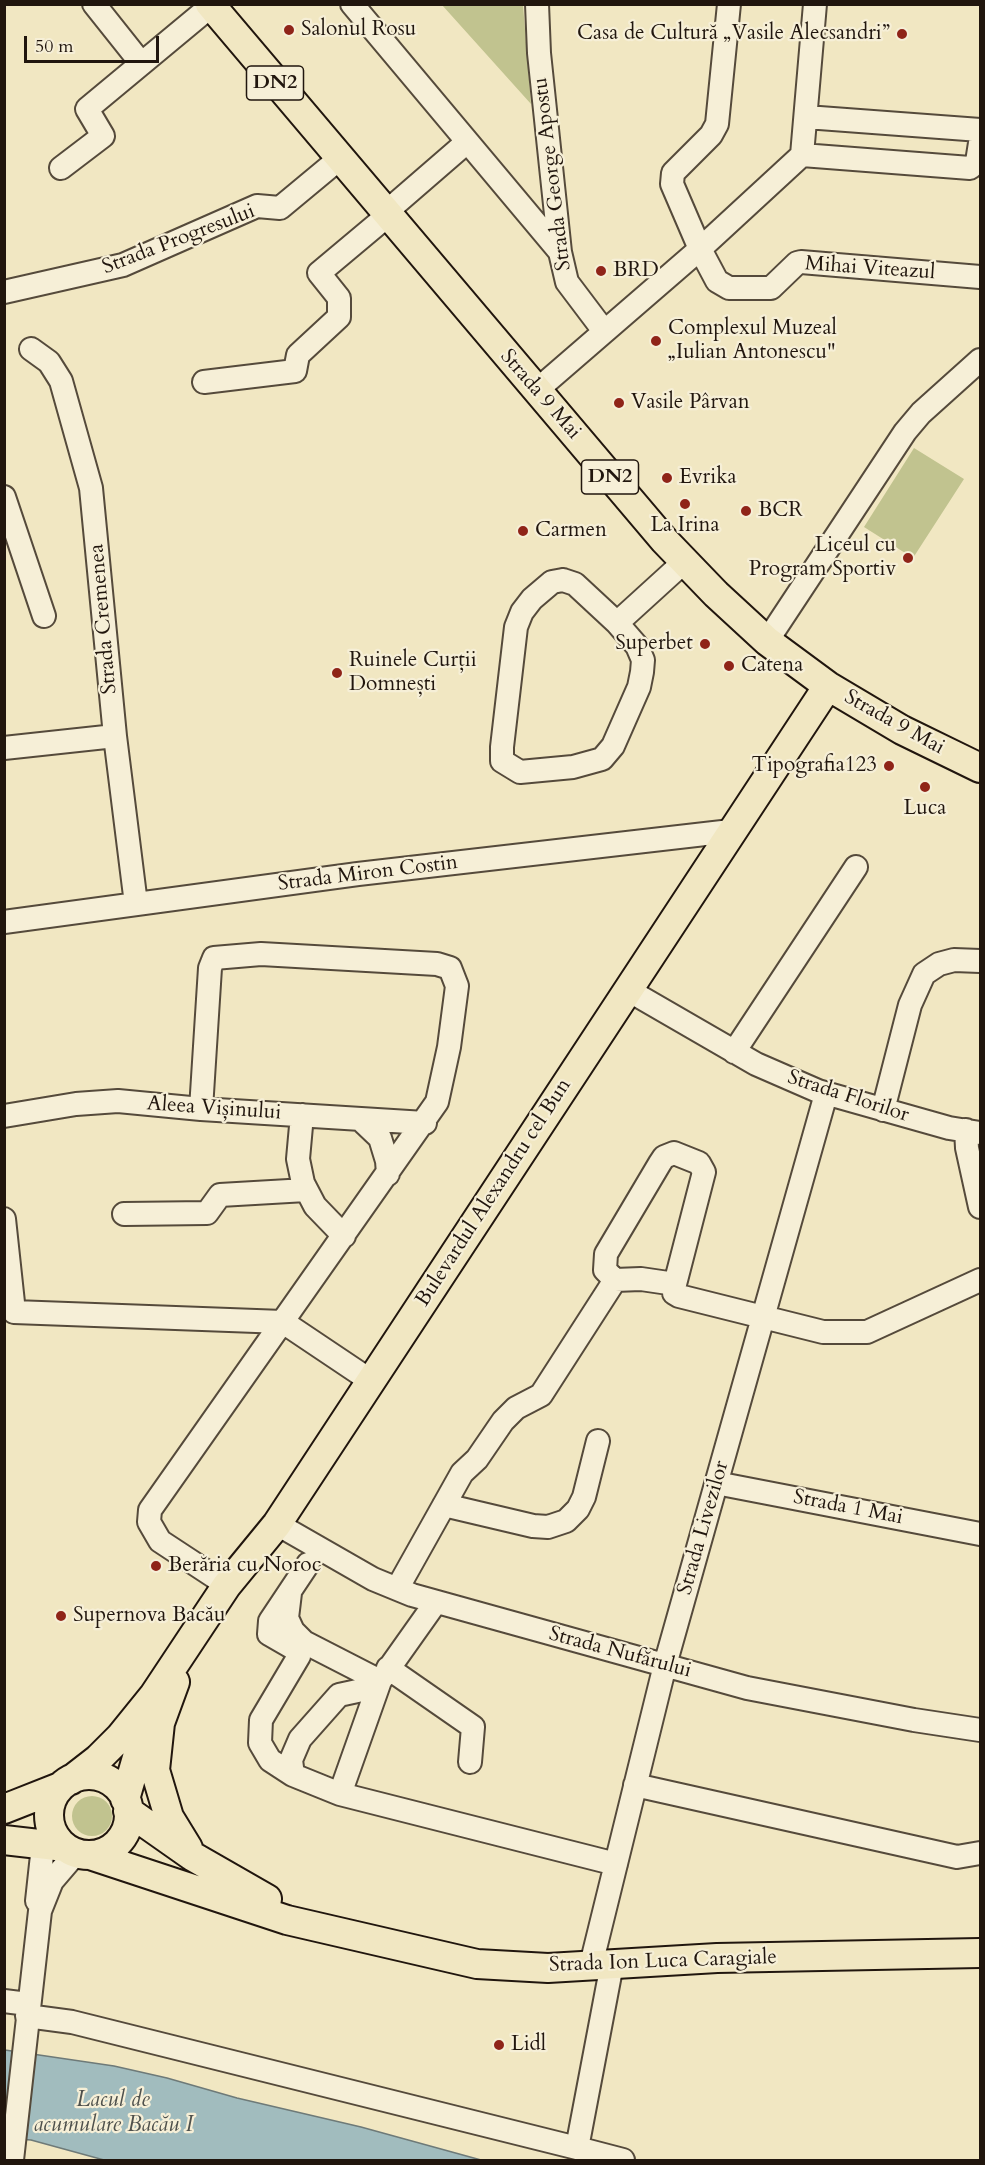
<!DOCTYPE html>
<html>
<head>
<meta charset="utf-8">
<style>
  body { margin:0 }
  #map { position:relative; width:985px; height:2165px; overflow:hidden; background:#f1e7c2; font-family:Cardo,serif }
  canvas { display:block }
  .frame { position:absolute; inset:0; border:6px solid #21160e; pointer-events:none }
  .scale { position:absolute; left:24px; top:36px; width:135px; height:27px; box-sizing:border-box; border:3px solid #21160e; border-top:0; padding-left:8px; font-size:18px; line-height:21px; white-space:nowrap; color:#21160e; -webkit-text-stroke:4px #f6efd7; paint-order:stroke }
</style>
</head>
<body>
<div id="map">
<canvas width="985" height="2165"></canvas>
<div class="frame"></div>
<div class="scale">50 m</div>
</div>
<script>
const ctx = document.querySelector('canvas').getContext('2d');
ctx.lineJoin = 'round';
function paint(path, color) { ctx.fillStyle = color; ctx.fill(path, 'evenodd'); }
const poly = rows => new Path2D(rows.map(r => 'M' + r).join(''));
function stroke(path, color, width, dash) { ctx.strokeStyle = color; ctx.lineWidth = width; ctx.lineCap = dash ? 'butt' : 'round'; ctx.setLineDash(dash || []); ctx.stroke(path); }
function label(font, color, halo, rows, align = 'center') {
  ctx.font = font + ' Cardo,serif'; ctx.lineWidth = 4.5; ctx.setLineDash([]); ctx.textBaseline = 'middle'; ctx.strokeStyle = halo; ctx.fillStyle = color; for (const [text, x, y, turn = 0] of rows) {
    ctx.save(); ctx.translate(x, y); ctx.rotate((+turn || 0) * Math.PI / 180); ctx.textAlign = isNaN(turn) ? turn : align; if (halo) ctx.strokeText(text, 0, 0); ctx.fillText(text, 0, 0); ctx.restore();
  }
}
const green = poly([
  [442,5,523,5,531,104],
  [914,448,964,479,913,558,864,527],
  '72 1816a20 20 0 1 1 40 0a20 20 0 1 1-40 0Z'
]);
const water = poly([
  [5,2050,114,2066,167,2078,237,2098,361,2127,481,2160,104,2160,31,2140,5,2138,5,2050]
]);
const minor = poly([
  [94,4,141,63],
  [352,4,560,252],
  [537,4,539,53,560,252,567,282,604,331],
  [729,4,717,124,711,135,673,173,672,184,700,249,717,281,729,288,771,288,797,263,801,262,980,277],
  [806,117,980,130],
  [802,155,970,168,977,162,980,143],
  [61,168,103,136,87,109,211,6],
  [385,213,467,142],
  [4,292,123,265,257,206,280,208,339,159],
  [31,349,49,362,61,381,91,488,115,736,136,904],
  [204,382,295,371,298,355,339,317,339,298,319,273,387,216],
  [537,390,700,249,802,155,815,4],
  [4,497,44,616],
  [563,580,575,584,617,623,637,646,643,660,642,672,639,687,613,746,602,759,573,767,520,772,502,761,502,747,516,627,522,612,532,599,552,582,563,580],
  [617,623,684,562],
  [767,641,905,432,921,413,980,360],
  [4,748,115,736],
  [4,922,358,874,731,831],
  [628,990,756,1064,818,1091,949,1128,980,1133],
  [734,1052,856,867],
  [201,1109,210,968,214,958,261,954,437,964,450,968,457,986,449,1047,437,1102,150,1510,149,1522,160,1541,227,1585],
  [883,1110,910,1005,924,974,939,964,954,960,980,961],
  [302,1115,298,1159,303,1183,315,1206,344,1236],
  [4,1116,76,1104,118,1101,201,1109,425,1123],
  [360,1119,380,1138,387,1161,388,1174],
  [966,1130,967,1148,980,1207],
  [124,1214,207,1213,220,1195,306,1190],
  [4,1219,14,1312],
  [615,1280,605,1270,606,1254,660,1163,664,1157,674,1153,699,1163,704,1172,674,1288,674,1293,679,1296,823,1332,867,1332,980,1280],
  [14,1312,283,1322,371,1381],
  [716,1483,980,1534],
  [444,1505,533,1526,548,1527,566,1521,578,1509,584,1497,598,1441],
  [277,1524,373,1579,412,1595,747,1688,914,1720,980,1730],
  [397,1589,462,1473,477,1459,503,1421,516,1408,541,1395,615,1280,641,1279,675,1284],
  [290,1593,287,1618,293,1631,304,1642,380,1681,340,1794],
  [436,1602,380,1681,362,1690,339,1695,300,1739,291,1760,293,1775,340,1794,616,1864],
  [388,1668,473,1727,470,1762],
  [293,1775,270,1760,260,1743,261,1720,299,1656,295,1649,269,1634,270,1621,308,1564],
  [635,1785,957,1857,980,1853],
  [37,1901,43,1846],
  [612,1964,577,2148,623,2160],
  [591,1965,665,1665,826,1094],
  [4,2001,28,2004],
  [27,2016,72,2022,577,2148],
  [12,2160,40,1911,52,1881,76,1853]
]);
const major = poly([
  [210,4,664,540,716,594,767,641,828,686,902,730,980,768],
  [175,1682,160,1723,155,1770,169,1817,188,1848],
  '49 1815a40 40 0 1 1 80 0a40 40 0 1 1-80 0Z',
  [71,1780,98,1759,120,1737,154,1695,227,1585,277,1524,828,686],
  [125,1799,147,1723],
  [4,1809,60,1787],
  [128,1811,192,1856,267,1899],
  [4,1840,65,1847],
  [90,1855,287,1920,477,1964,548,1968,717,1958,980,1953]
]);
const markers = [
  [289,30,6,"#8f2418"],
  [902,34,6,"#8f2418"],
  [601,271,6,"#8f2418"],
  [656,341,6,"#8f2418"],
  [619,403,6,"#8f2418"],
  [667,478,6,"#8f2418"],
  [685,504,6,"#8f2418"],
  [746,511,6,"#8f2418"],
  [523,531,6,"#8f2418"],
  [908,558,6,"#8f2418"],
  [705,644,6,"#8f2418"],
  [729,666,6,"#8f2418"],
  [337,673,6,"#8f2418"],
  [889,766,6,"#8f2418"],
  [925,787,6,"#8f2418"],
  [156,1566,6,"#8f2418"],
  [61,1616,6,"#8f2418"],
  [499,2045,6,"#8f2418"]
];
const shields = [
  [275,83,57],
  [610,477,57]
];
const shieldNames = [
  ["DN2",275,83],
  ["DN2",610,477]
];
const poiNames = [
  ["Salonul Rosu",301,30],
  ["Casa de Cultură „Vasile Alecsandri”",890,34,"right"],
  ["BRD",613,271],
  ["Complexul Muzeal",668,329],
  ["„Iulian Antonescu\"",668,353],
  ["Vasile Pârvan",631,403],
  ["Evrika",679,478],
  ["BCR",758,511],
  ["La Irina",685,526,"center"],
  ["Carmen",535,531],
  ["Liceul cu",896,546,"right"],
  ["Program Sportiv",896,570,"right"],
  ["Superbet",693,644,"right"],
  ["Ruinele Curții",349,661],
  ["Domnești",349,685],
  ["Catena",741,666],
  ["Tipografia123",877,766,"right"],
  ["Luca",925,809,"center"],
  ["Berăria cu Noroc",168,1566],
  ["Supernova Bacău",73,1616],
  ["Lidl",511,2045]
];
const streetNames = [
  ["Strada George Apostu",553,174,-97],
  ["Strada Progresului",179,240,-21],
  ["Mihai Viteazul",870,269,4],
  ["Strada 9 Mai",540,395,49],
  ["Strada Cremenea",104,619,-95],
  ["Strada 9 Mai",894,723,29],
  ["Strada Miron Costin",368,874,-7],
  ["Strada Florilor",848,1097,18],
  ["Aleea Vișinului",214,1109,4],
  ["Bulevardul Alexandru cel Bun",494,1193,-57],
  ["Strada 1 Mai",848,1508,11],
  ["Strada Livezilor",704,1528,-74],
  ["Strada Nufărului",620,1653,15],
  ["Strada Ion Luca Caragiale",663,1962,-2]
];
const waterNames = [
  ["Lacul de",113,2101],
  ["acumulare Bacău I",113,2126]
];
paint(green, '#c1c38f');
paint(water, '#a1bcbe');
stroke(water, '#6e7a78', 1.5);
stroke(minor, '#554a3b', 26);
stroke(major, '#21160e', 32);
stroke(minor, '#f6efd7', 22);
stroke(major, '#f1e7c2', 28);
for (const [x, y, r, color] of markers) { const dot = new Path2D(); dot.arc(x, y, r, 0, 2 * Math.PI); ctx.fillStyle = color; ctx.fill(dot); stroke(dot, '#f6efd7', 2); }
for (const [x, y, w] of shields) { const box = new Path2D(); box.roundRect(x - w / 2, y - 17, w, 34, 4.5); ctx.fillStyle = '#f6efd7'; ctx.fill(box); stroke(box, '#21160e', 1.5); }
label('bold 20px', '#21160e', null, shieldNames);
label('21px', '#21160e', '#f6efd7', poiNames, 'left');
label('21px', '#21160e', '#f6efd7', streetNames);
label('italic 22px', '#4e504c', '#f6efd7', waterNames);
</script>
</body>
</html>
